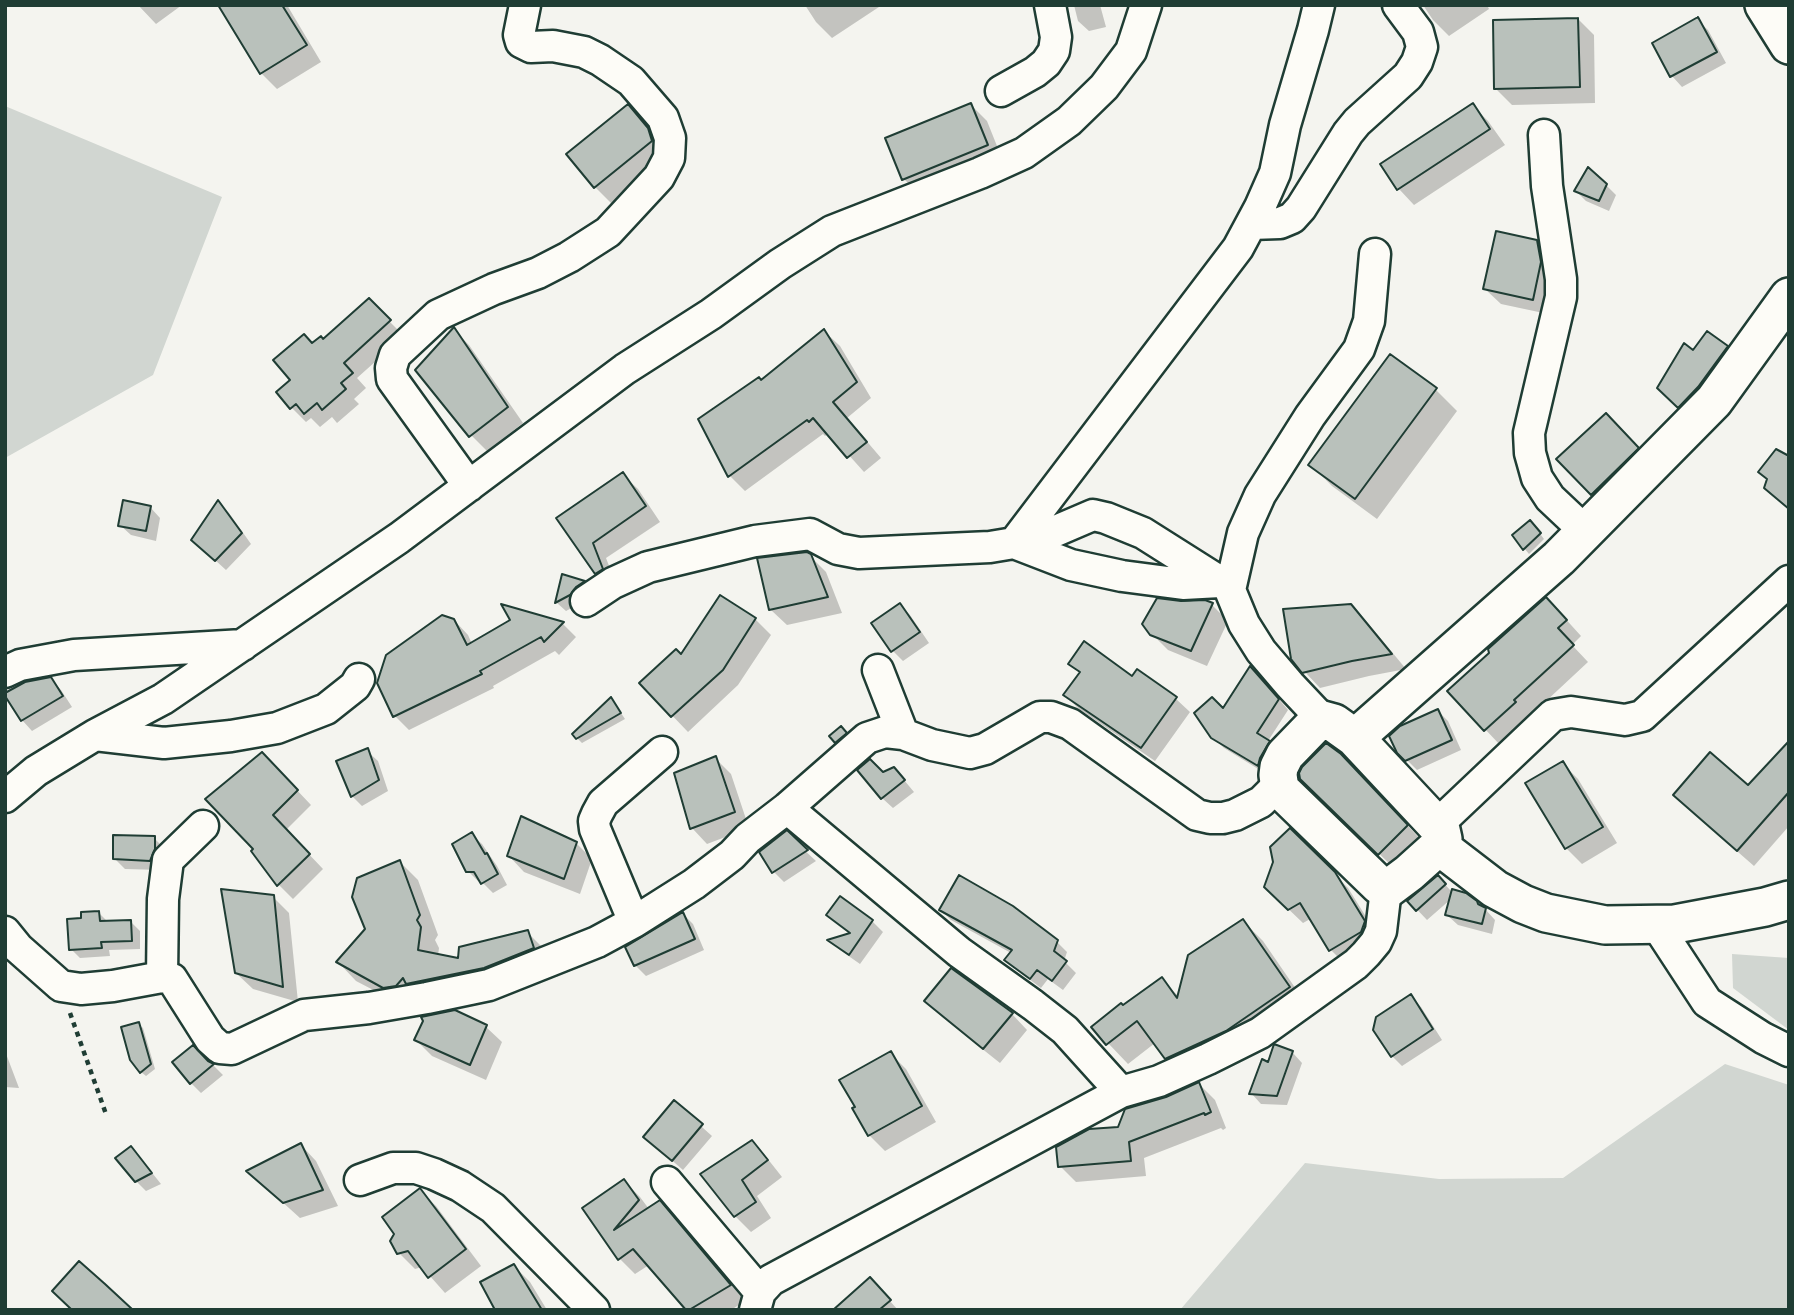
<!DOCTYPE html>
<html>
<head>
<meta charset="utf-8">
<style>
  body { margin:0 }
  #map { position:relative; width:1794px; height:1315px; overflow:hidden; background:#f4f4ef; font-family:Sriracha,sans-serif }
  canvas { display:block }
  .frame { position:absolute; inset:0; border:7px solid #1f3d34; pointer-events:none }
</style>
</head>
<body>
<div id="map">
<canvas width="1794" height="1315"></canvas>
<div class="frame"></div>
</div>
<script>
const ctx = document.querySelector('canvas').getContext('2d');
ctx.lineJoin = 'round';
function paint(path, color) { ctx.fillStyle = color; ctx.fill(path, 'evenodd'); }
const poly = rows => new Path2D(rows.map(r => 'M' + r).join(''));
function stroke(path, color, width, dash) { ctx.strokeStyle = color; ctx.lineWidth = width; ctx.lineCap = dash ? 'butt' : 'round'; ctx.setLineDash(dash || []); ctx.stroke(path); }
const green = poly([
  [5,106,222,197,153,375,5,458],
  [1732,954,1789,958,1789,1030,1733,988],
  [1725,1064,1789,1085,1789,1310,1180,1310,1305,1163,1439,1179,1563,1178]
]);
const shadow = poly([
  [138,5,182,5,156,24],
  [220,5,287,5,321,62,277,89,261,73],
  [805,5,882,5,832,38,816,22],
  [1074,5,1100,5,1106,27,1089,31,1078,21],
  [1423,5,1487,5,1489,9,1449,36,1433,20],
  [1578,19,1594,35,1595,103,1512,105,1496,89],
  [1697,20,1708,30,1726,63,1682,87,1672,76,1654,44],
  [971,105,987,121,1003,161,920,195,904,179],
  [1472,105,1488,121,1505,145,1414,205,1399,189,1382,165],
  [628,106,664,146,667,157,611,203,595,187],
  [1606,185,1616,195,1609,211,1586,201,1576,191],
  [1537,241,1553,258,1548,314,1501,304,1485,289],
  [369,301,404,336,357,378,366,388,354,399,359,404,337,423,332,417,320,427,311,418,306,422,292,408,292,380,313,345,324,341],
  [454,330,469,345,523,423,487,451,471,435],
  [824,331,840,346,871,398,847,418,881,458,864,472,829,433,825,436,823,434,745,491,730,476,701,419,762,382],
  [1727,347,1742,363,1695,422,1675,404,1693,352],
  [1435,389,1457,411,1377,519,1332,486,1311,465],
  [1622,431,1653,465,1608,510,1592,494],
  [623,475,638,489,660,522,606,558,616,584,610,588,596,573,558,518],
  [219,503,229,513,251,544,226,570,204,550],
  [150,507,160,518,156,541,131,535,120,525],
  [1535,527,1544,539,1529,554,1514,536],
  [810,556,826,572,842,613,787,625,771,610],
  [564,576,584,582,592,590,579,604,566,611,557,603],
  [1205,602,1212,605,1228,621,1207,666,1168,650,1152,634],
  [900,605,910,615,929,643,903,661,893,651],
  [1351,606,1367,622,1406,669,1369,676,1320,688,1304,671],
  [505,607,563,624,576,637,559,655,555,651,493,686,494,688,409,730,395,716,454,620,468,635,472,644,512,620],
  [1562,615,1581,636,1572,645,1588,662,1529,717,1531,719,1501,746,1449,691],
  [755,619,771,635,738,685,688,732,641,683,682,657],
  [1070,663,1133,678,1138,671,1176,699,1190,712,1155,761,1079,709,1065,695,1081,674],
  [1261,678,1288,710,1268,741,1279,752,1268,775,1224,748,1213,737,1224,711],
  [51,679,61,690,72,707,32,731,22,720,6,695],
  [615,704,625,719,582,743,577,738],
  [1438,711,1448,721,1461,750,1417,770,1399,752],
  [1789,743,1789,826,1754,866,1691,811,1675,795,1748,787],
  [367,751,378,761,388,791,362,806,352,796],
  [715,758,731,774,749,828,707,844,692,828],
  [1562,763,1578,779,1617,843,1582,864,1566,848],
  [276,768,311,805,286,830,323,869,293,899,279,885,253,851],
  [1357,772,1423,842,1395,869,1301,778],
  [883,774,904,780,914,792,893,808,882,798],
  [1290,830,1348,888,1378,936,1345,964,1331,950,1312,918,1303,923,1281,902],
  [786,833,816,861,784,882,774,872,761,853],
  [471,834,482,844,497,866,507,885,493,893,481,881,478,881,468,871],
  [154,838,165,849,161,870,125,869,114,858],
  [576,843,592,859,580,894,524,872,509,856],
  [400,862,418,880,438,935,435,940,439,948,438,956,459,960,527,932,546,951,404,1006,356,981,338,962,367,929],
  [1438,877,1451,891,1465,895,1485,909,1495,920,1492,934,1458,925,1447,915,1451,899,1427,920,1409,901],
  [273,897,289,913,298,1002,253,989,236,973],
  [840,899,872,921,883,932,860,964,840,950,831,941,851,934,828,915],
  [941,910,1056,941,1067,952,1064,961,1076,973,1063,990,1048,979,1041,988,1017,970,1007,960,1011,953,951,920],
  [99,913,108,922,131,922,140,931,140,949,109,950,110,956,80,958,71,949,83,920],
  [683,914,693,924,704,950,646,976,635,965],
  [1243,921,1263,941,1309,1008,1187,1079,1166,1058,1155,1043,1128,1064,1108,1043,1123,1007,1162,979,1179,997],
  [1411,997,1421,1007,1442,1040,1402,1066,1392,1056],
  [926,1001,1012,1014,1027,1030,1000,1063,942,1017],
  [425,1021,486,1027,502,1042,486,1080,432,1056,416,1040],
  [138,1024,143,1028,155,1069,146,1076,141,1072],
  [5,1051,19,1088,5,1087],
  [1292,1052,1302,1063,1287,1105,1261,1104,1251,1093,1269,1064],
  [891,1054,906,1069,936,1122,885,1151,869,1135],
  [208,1063,213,1065,223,1075,201,1093,191,1083],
  [1199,1084,1215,1100,1226,1128,1223,1130,1221,1128,1144,1158,1146,1176,1076,1182,1060,1166,1167,1099],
  [674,1102,712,1136,683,1170,645,1137],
  [752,1143,767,1158,782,1177,757,1196,771,1218,751,1232,735,1216,703,1174],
  [301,1145,316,1161,338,1206,300,1218,249,1172],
  [141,1159,161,1184,146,1191,136,1181],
  [624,1181,640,1197,649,1209,675,1219,745,1301,731,1310,688,1310,649,1265,635,1274,620,1259,585,1209],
  [420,1191,436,1206,481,1266,445,1293,422,1267,415,1269,399,1253],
  [514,1266,530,1282,547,1310,497,1310],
  [880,1290,898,1310,838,1310]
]);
const building = poly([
  [218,5,282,5,307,45,260,74,218,5],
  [1698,17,1717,52,1670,77,1652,43,1698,17],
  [1578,18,1580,87,1494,89,1493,20,1578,18],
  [971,103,988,145,902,180,885,138,971,103],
  [1473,103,1490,129,1397,190,1380,164,1473,103],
  [628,104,648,128,652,141,594,188,566,154,628,104],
  [1588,167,1607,184,1599,201,1574,191,1588,167],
  [1496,231,1537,240,1541,262,1533,300,1483,289,1496,231],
  [369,298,391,320,344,363,353,373,341,383,346,389,322,410,317,403,304,414,296,404,290,409,276,392,290,380,273,360,304,334,312,343,321,336,323,339,369,298],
  [454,327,508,407,469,437,415,370,454,327],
  [824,329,857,382,833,402,867,442,847,458,813,418,809,422,807,420,728,477,698,419,759,377,761,380,824,329],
  [1707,331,1728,346,1698,387,1678,408,1657,388,1684,343,1693,350,1707,331],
  [1390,354,1437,388,1355,499,1308,465,1390,354],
  [1606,413,1639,448,1591,495,1556,459,1606,413],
  [1776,449,1789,456,1789,509,1764,488,1767,479,1758,472,1776,449],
  [623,472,646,506,593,543,603,569,595,574,556,518,623,472],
  [123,500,151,506,146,531,118,526,123,500],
  [218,500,242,533,215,561,191,540,218,500],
  [1530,520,1541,533,1523,550,1512,535,1530,520],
  [807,552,811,554,828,597,769,610,757,558,807,552],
  [562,574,585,581,576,587,570,595,555,603,562,574],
  [720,595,756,618,723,670,671,717,639,683,676,649,681,654,720,595],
  [1546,597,1567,620,1558,628,1574,645,1514,700,1516,702,1484,731,1447,691,1489,653,1488,649,1546,597],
  [1157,598,1181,601,1205,600,1213,603,1191,651,1150,635,1142,624,1157,598],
  [900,603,920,632,891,652,871,623,900,603],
  [501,604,564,622,544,642,541,637,480,671,482,674,393,717,377,683,386,655,442,615,454,619,467,645,510,620,501,604],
  [1351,604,1392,654,1352,661,1302,673,1291,659,1283,609,1351,604],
  [1084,641,1132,676,1137,669,1177,697,1141,748,1063,695,1080,672,1068,664,1084,641],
  [1250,666,1279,699,1257,733,1270,741,1260,758,1258,766,1211,738,1194,713,1212,697,1223,708,1250,666],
  [51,677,63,696,21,721,5,696,5,693,25,682,51,677],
  [611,697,621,713,576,739,572,734,611,697],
  [1438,709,1452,740,1405,761,1397,753,1389,736,1400,726,1438,709],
  [841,726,847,733,835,743,829,736,841,726],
  [1789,741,1789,792,1737,851,1673,795,1710,752,1748,785,1789,741],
  [1326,743,1341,754,1408,825,1378,855,1300,779,1299,773,1302,767,1326,743],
  [368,748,379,780,351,797,336,761,368,748],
  [262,752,298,790,273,815,310,854,277,886,251,851,253,849,205,799,262,752],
  [716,756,735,812,690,829,674,773,716,756],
  [870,759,883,772,894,767,905,780,881,799,857,770,870,759],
  [1563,761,1603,827,1565,849,1525,783,1563,761],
  [521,816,577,842,564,879,507,856,521,816],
  [1290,828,1335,872,1365,921,1361,932,1329,951,1300,903,1288,910,1264,887,1273,862,1270,847,1290,828],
  [787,830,808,850,772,873,759,852,787,830],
  [472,832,485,854,487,853,498,874,481,884,474,872,466,872,452,844,472,832],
  [113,835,155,836,155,849,150,861,113,859,113,835],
  [400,860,420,915,417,920,421,927,418,950,458,958,459,947,528,930,534,948,484,968,406,984,403,978,396,986,383,988,336,962,365,929,352,897,357,878,400,860],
  [959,875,1013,906,1058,940,1054,951,1067,961,1052,981,1037,970,1030,979,1004,960,1012,950,939,910,959,875],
  [1438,875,1446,884,1416,911,1407,901,1438,875],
  [221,889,274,895,283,987,235,973,221,889],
  [1452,889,1466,893,1477,901,1478,904,1486,908,1482,924,1445,915,1452,889],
  [840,896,873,920,849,955,827,940,850,933,826,915,840,896],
  [99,911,100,921,131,920,132,941,101,942,102,948,69,950,67,919,81,918,81,912,99,911],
  [683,912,695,939,634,966,625,947,683,912],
  [1243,919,1290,987,1226,1031,1165,1059,1137,1021,1106,1045,1091,1027,1121,1003,1123,1005,1162,977,1177,998,1188,955,1243,919],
  [951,968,1013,1013,983,1049,924,1001,951,968],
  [1411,994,1433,1029,1391,1057,1373,1030,1376,1017,1411,994],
  [455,1010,487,1025,470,1065,414,1040,423,1021,421,1017,455,1010],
  [139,1022,151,1064,140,1073,130,1060,121,1027,139,1022],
  [1274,1044,1293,1051,1277,1096,1249,1094,1262,1059,1268,1062,1274,1044],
  [193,1045,208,1061,214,1064,190,1084,172,1062,193,1045],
  [891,1051,922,1106,868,1136,852,1108,855,1107,839,1080,891,1051],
  [1199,1082,1211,1112,1205,1115,1204,1113,1129,1142,1131,1161,1058,1167,1056,1147,1089,1129,1118,1127,1125,1109,1166,1097,1199,1082],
  [674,1100,703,1124,672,1161,643,1137,674,1100],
  [752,1140,768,1160,742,1180,756,1202,734,1217,700,1174,752,1140],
  [301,1143,323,1190,283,1203,246,1171,301,1143],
  [131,1146,152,1173,135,1182,115,1158,131,1146],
  [624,1179,639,1200,614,1230,660,1200,731,1285,689,1310,686,1310,633,1249,618,1260,582,1208,624,1179],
  [420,1188,466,1249,428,1278,408,1251,397,1254,390,1241,394,1234,382,1217,420,1188],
  [79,1261,105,1284,133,1310,72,1310,52,1291,79,1261],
  [514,1264,542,1310,495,1310,480,1282,514,1264],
  [870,1277,891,1300,879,1310,833,1310,870,1277]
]);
const path = poly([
  [70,1013,106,1114]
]);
const minor = poly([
  [1001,91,1035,72,1046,63,1054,51,1056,37,1050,5],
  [1544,135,1547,186,1561,279,1561,297,1529,433,1530,453,1537,478,1550,498,1585,531],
  [1251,224,1280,223,1292,218,1301,208,1348,133,1357,122,1408,76,1417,62,1422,47,1418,32,1398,5],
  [469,486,392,379,391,368,395,355,438,315,494,289,538,273,569,257,608,232,659,177,669,158,670,138,663,118,631,81,600,60,584,52,553,46,531,47,521,42,519,35,525,5],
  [1220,582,1183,584,1122,576,1071,565,1014,543,1238,248,1260,207,1275,173,1285,125,1313,30,1319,5],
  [586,601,613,583,648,567,755,541,810,534,838,549,859,553,990,547,1014,543,1051,533,1093,515,1106,518,1143,533,1222,583],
  [878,670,903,734],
  [5,672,20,665,74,655,243,645],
  [1323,720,1290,685,1261,651,1244,624,1230,590,1243,533,1260,495,1310,416,1359,349,1369,321,1375,254],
  [95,735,164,743,231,736,277,728,326,709,355,686,359,679],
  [5,797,36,771,95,735,163,699,399,538,625,369,711,314,780,264,832,231,980,173,1024,153,1069,121,1104,87,1131,51,1146,5],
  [787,808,959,952,1033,1005,1065,1030,1121,1092],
  [1437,825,1553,715,1571,712,1625,720,1642,716,1789,581],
  [634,922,595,829,594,821,597,814,603,803,662,752],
  [1656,924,1707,1002,1763,1038,1789,1051],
  [5,932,18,948,61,986,81,989,113,986,162,977,172,979,210,1039,220,1048,232,1049,304,1015,369,1008,427,998,489,985,597,942,634,922,694,884,732,855,748,838,787,808,867,738,885,732,903,734,932,745,970,753,985,749,1040,717,1051,717,1070,724,1197,815,1210,818,1223,818,1235,815,1261,802,1279,784],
  [162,977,163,899,168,860,203,826],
  [360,1180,393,1168,416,1168,434,1174,460,1186,493,1208,594,1310],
  [667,1182,760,1292],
  [755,1310,760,1292,771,1280,1121,1092,1159,1081,1208,1059,1260,1033,1356,964,1366,954,1376,942,1381,931,1386,889]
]);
const major = poly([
  [1764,5,1789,45],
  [1323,720,1334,723,1355,738,1441,830,1443,839,1439,846,1409,873,1389,888,1386,889,1379,885,1280,789,1278,775,1279,767,1285,755,1314,725,1323,720],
  [1355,738,1559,558,1714,401,1789,297],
  [1439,846,1495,889,1523,904,1546,913,1605,925,1675,924,1765,907,1789,900]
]);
paint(green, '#d1d6d1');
paint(shadow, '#0003');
paint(building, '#b9c1bb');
stroke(building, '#1f3d34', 2);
stroke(minor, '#1f3d34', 35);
stroke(major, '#1f3d34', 42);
stroke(path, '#1f3d34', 4.5, [5, 5]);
stroke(minor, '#fdfcf7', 30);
stroke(major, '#fdfcf7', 37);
</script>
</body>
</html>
